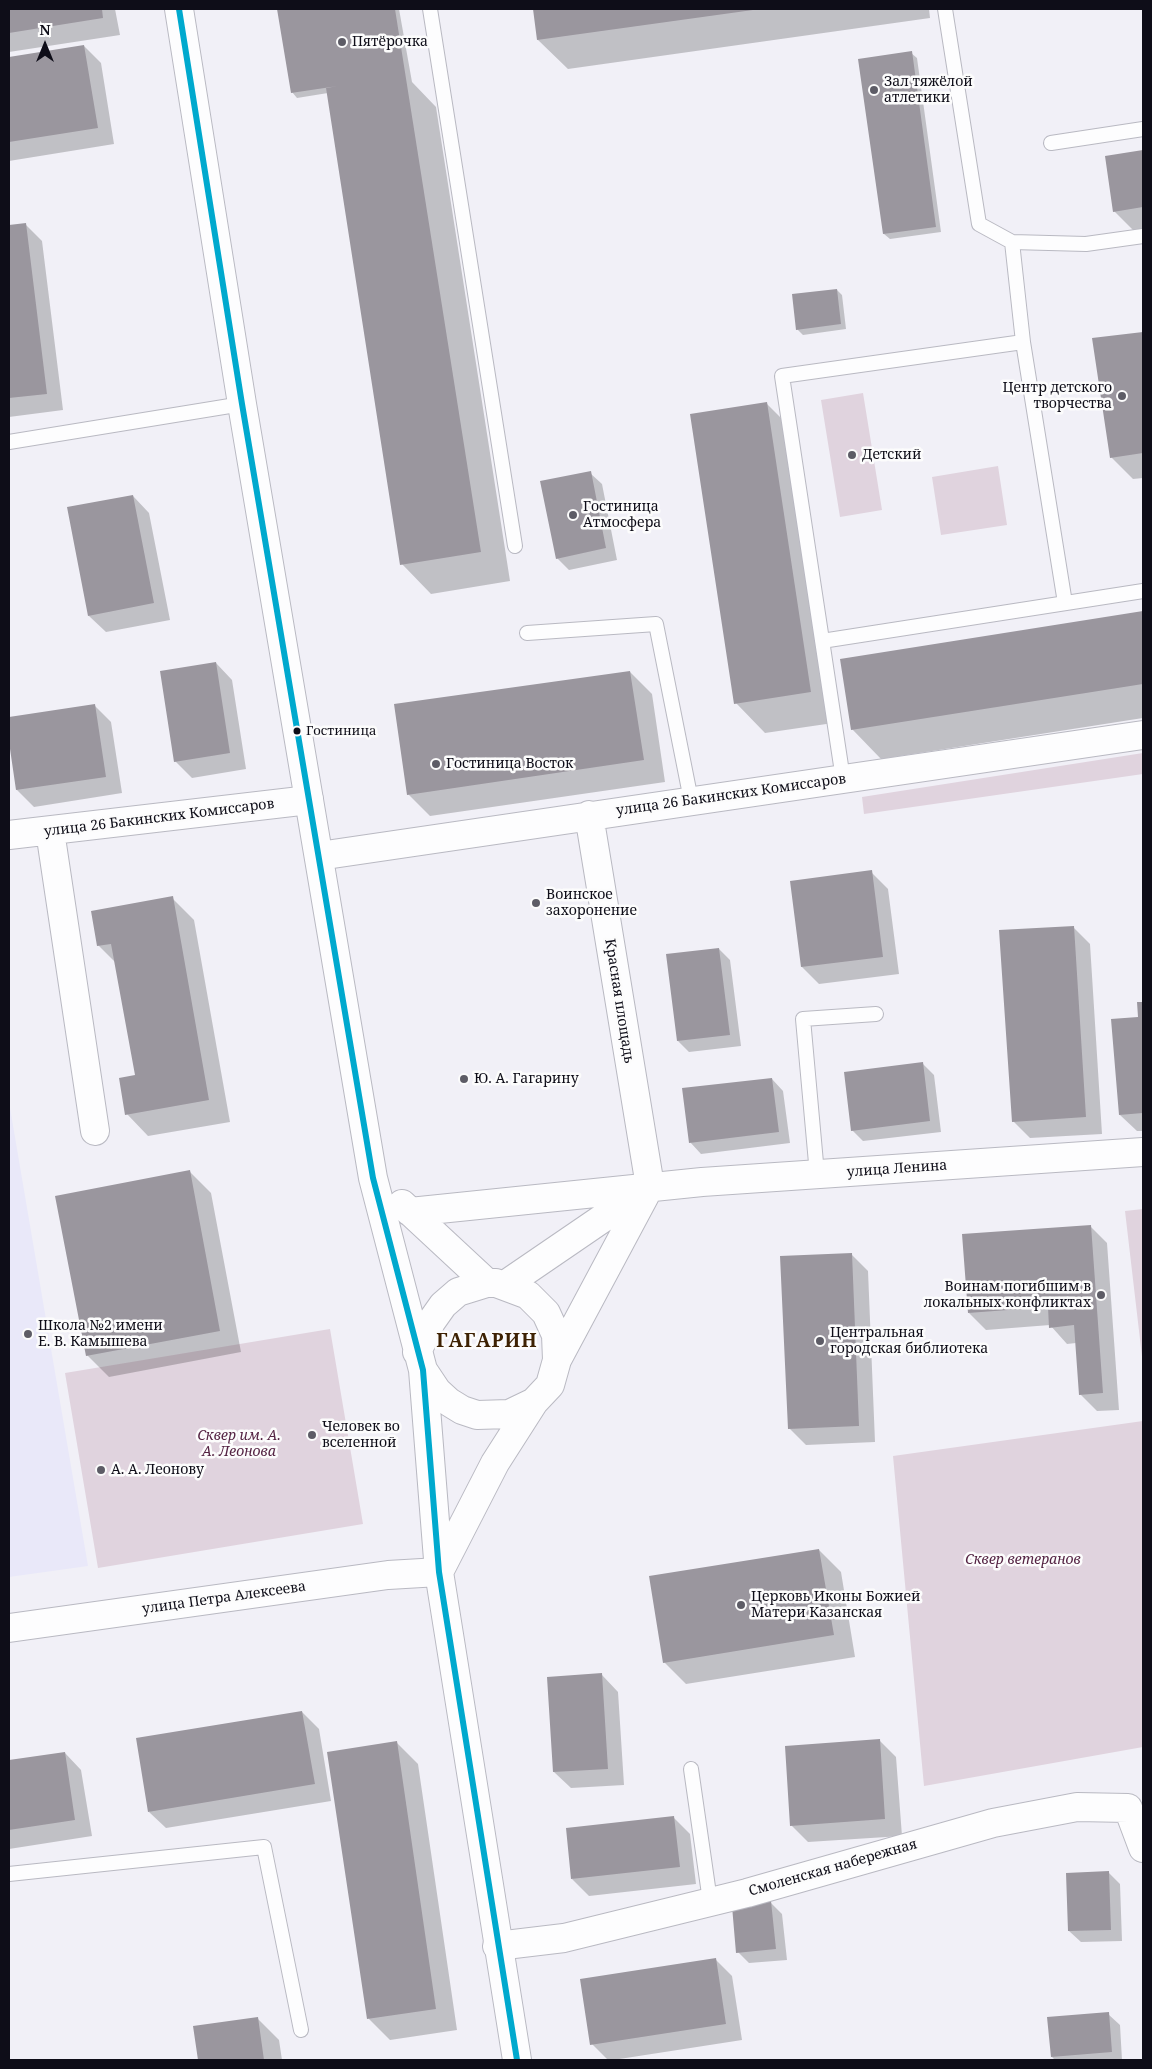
<!DOCTYPE html>
<html>
<head>
<meta charset="utf-8">
<style>
  body { margin:0 }
  #map { position:relative; width:1152px; height:2069px; overflow:hidden; background:#f1f0f7; font-family:"Noto Serif",serif }
  canvas { display:block }
  .frame { position:absolute; inset:0; border:10px solid #0e0d18; pointer-events:none }
  .north { position:absolute; left:20px; top:20px; width:50px; height:50px; -webkit-text-stroke:4px #fcfcfc; paint-order:stroke; rotate:0deg; font-size:14px; font-weight:700; line-height:20px; text-align:center; color:#0e0d18 }
  .north::after { content:''; display:block; margin:auto; width:18px; height:22px; background:#0e0d18; clip-path:polygon(50% 0,100% 100%,50% 72%,0 100%) }
</style>
</head>
<body>
<div id="map">
<canvas width="1152" height="2069"></canvas>
<div class="frame"></div>
<div class="north">N</div>
</div>
<script>
const ctx = document.querySelector('canvas').getContext('2d');
ctx.lineJoin = 'round';
function paint(path, color) { ctx.fillStyle = color; ctx.fill(path, 'evenodd'); }
const poly = rows => new Path2D(rows.map(r => 'M' + r).join(''));
function stroke(path, color, width, dash) { ctx.strokeStyle = color; ctx.lineWidth = width; ctx.lineCap = dash ? 'butt' : 'round'; ctx.setLineDash(dash || []); ctx.stroke(path); }
function label(font, color, halo, rows, align = 'center') {
  ctx.font = font + ' "Noto Serif",serif'; ctx.lineWidth = 5; ctx.setLineDash([]); ctx.textBaseline = 'middle'; ctx.strokeStyle = halo; ctx.fillStyle = color; for (const [text, x, y, turn = 0] of rows) {
    ctx.save(); ctx.translate(x, y); ctx.rotate((+turn || 0) * Math.PI / 180); ctx.textAlign = isNaN(turn) ? turn : align; if (halo) ctx.strokeText(text, 0, 0); ctx.fillText(text, 0, 0); ctx.restore();
  }
}
const built = poly([
  [9,1102,88,1566,9,1577]
]);
const green = poly([
  [863,393,882,510,840,517,821,400],
  [998,466,1007,525,941,535,932,477],
  [1143,753,1143,774,864,814,862,797],
  [1143,1209,1143,1365,1125,1211],
  [330,1329,363,1524,98,1568,65,1373],
  [1143,1421,1143,1747,924,1786,893,1456]
]);
const shadow = poly([
  [9,9,115,9,120,35,9,52],
  [278,9,399,9,412,82,436,107,510,581,431,594,402,564,328,93,297,98,292,92],
  [534,9,929,9,930,18,568,69,538,40],
  [84,46,101,63,114,144,9,161,9,58],
  [911,53,917,58,941,232,890,239,884,234],
  [1143,151,1143,240,1114,211,1106,157],
  [25,224,42,241,63,410,9,417,9,226],
  [837,290,842,295,846,329,803,335,797,329],
  [1143,334,1143,478,1133,479,1111,457,1093,339],
  [766,403,796,433,840,722,765,733,736,703],
  [590,473,602,484,617,560,569,570,557,558],
  [133,496,149,513,170,620,106,632,89,616],
  [1143,613,1143,718,881,759,852,729,841,660],
  [216,663,232,680,246,769,192,778,175,761],
  [630,672,652,694,665,782,430,816,408,794],
  [94,705,111,722,122,793,34,807,17,790,9,734,9,718],
  [871,872,888,889,899,974,819,984,802,967,791,882],
  [172,898,194,920,230,1122,148,1136,127,1114,136,1076,116,963,98,945],
  [1073,927,1090,944,1102,1134,1030,1138,1013,1121],
  [719,949,730,960,741,1046,689,1052,678,1041],
  [1143,1003,1143,1131,1137,1131,1120,1115,1139,1018,1138,1004],
  [923,1064,934,1075,941,1132,863,1141,852,1130],
  [772,1079,783,1091,790,1143,701,1154,690,1142],
  [189,1171,211,1193,241,1352,109,1377,87,1355],
  [1090,1226,1107,1243,1119,1410,1097,1411,1080,1394,1076,1343,1067,1344,1050,1325,986,1330,969,1313],
  [851,1254,868,1271,875,1442,806,1445,789,1428],
  [819,1550,841,1572,855,1657,686,1684,664,1662],
  [602,1675,618,1692,624,1785,571,1788,554,1772],
  [302,1712,319,1729,331,1801,166,1828,149,1812],
  [879,1740,896,1757,902,1836,808,1842,791,1825],
  [396,1742,418,1764,457,2030,390,2040,369,2019],
  [65,1753,81,1770,92,1836,9,1849,9,1762],
  [673,1817,690,1834,696,1884,589,1896,572,1879],
  [1108,1872,1120,1884,1122,1941,1081,1942,1069,1931],
  [771,1903,782,1914,787,1960,749,1963,738,1952],
  [715,1959,732,1976,742,2040,613,2060,608,2060,592,2044],
  [1108,2014,1120,2025,1122,2060,1055,2060,1052,2057],
  [257,2018,279,2040,282,2060,199,2060,194,2027]
]);
const building = poly([
  [9,9,102,9,103,18,9,33],
  [277,9,395,9,481,552,400,565,326,88,338,86,291,93],
  [533,9,753,9,753,10,537,40],
  [84,45,98,128,9,142,9,57],
  [912,51,936,227,883,234,858,59],
  [1143,150,1143,207,1113,212,1105,156],
  [26,223,47,394,9,398,9,225],
  [837,289,841,324,796,330,792,294],
  [1143,332,1143,453,1110,458,1092,338],
  [767,402,811,692,734,704,690,414],
  [591,471,606,548,556,559,540,481],
  [133,495,154,603,88,616,67,507],
  [1143,611,1143,684,851,730,840,659],
  [216,662,230,753,174,762,160,671],
  [630,671,644,760,407,795,394,704],
  [95,704,106,777,16,790,9,742,9,717],
  [872,870,883,957,801,967,790,881],
  [173,896,209,1100,125,1115,119,1078,135,1075,111,944,97,946,91,911],
  [1074,926,1086,1117,1012,1122,999,930],
  [719,948,730,1035,677,1041,666,954],
  [1137,1002,1143,1002,1143,1113,1119,1115,1111,1019,1138,1017],
  [923,1062,930,1121,851,1131,844,1072],
  [772,1078,779,1132,689,1143,682,1088],
  [190,1170,220,1331,86,1356,55,1196],
  [1091,1225,1103,1393,1079,1395,1074,1325,1049,1328,1048,1307,968,1313,962,1234],
  [852,1253,859,1426,788,1429,780,1256],
  [819,1549,834,1635,663,1663,649,1576],
  [602,1673,608,1769,553,1772,547,1677],
  [302,1711,315,1784,148,1812,136,1738],
  [880,1739,885,1819,790,1826,785,1746],
  [397,1741,436,2009,367,2019,327,1752],
  [65,1752,75,1820,9,1830,9,1760],
  [674,1816,680,1867,571,1879,566,1828],
  [1109,1871,1111,1930,1068,1931,1066,1873],
  [771,1901,776,1949,736,1953,732,1906],
  [716,1958,726,2024,590,2045,580,1979],
  [1109,2012,1112,2052,1051,2057,1047,2017],
  [258,2017,264,2060,198,2060,193,2026]
]);
const service = poly([
  [430,9,515,546],
  [945,9,979,224,1012,242,1086,244,1143,236],
  [1051,143,1143,129],
  [1023,342,1065,603],
  [9,442,242,404],
  [527,633,656,624,691,800],
  [822,641,1143,591],
  [843,779,782,376,1023,342,1012,242],
  [817,1174,803,1019,876,1014],
  [691,1769,710,1901],
  [9,1874,264,1847,301,2030]
]);
const minor = poly([
  [589,815,650,1186],
  [50,831,95,1131],
  [9,835,309,800],
  [319,856,1143,735],
  [497,1946,564,1938,747,1893,993,1823,1077,1807,1128,1808,1143,1848]
]);
const tertiary = poly([
  [9,1628,388,1575,439,1572]
]);
const secondary = poly([
  [179,9,242,404,373,1178,423,1370,439,1572,517,2060],
  [402,1204,487,1283],
  [410,1212,702,1182,1143,1152],
  [505,1285,647,1188],
  [417,1352,431,1322,443,1305,458,1292,487,1283,496,1283,528,1295,546,1313,556,1335,557,1360],
  [423,1370,437,1391,449,1402,462,1410,477,1415,509,1414,534,1402],
  [439,1572,495,1463,534,1402,550,1385,557,1360,650,1186]
]);
const bus1 = poly([
  [179,9,242,404,373,1178,423,1370,439,1572,517,2060]
]);
const markers = [
  [342,42,5,"#5d5c66"],
  [874,90,5,"#5d5c66"],
  [1122,396,5,"#5d5c66"],
  [852,455,5,"#5d5c66"],
  [573,515,5,"#5d5c66"],
  [297,731,4.5,"#0e0d18"],
  [436,764,5,"#5d5c66"],
  [536,903,5,"#5d5c66"],
  [464,1079,5,"#5d5c66"],
  [1101,1295,5,"#5d5c66"],
  [28,1334,5,"#5d5c66"],
  [820,1341,5,"#5d5c66"],
  [312,1435,5,"#5d5c66"],
  [101,1470,5,"#5d5c66"],
  [741,1605,5,"#5d5c66"]
];
const busNames = [
  ["Гостиница",306,731]
];
const poiNames = [
  ["Пятёрочка",352,42],
  ["Зал тяжёлой",884,82],
  ["атлетики",884,98],
  ["Центр детского",1112,388,"right"],
  ["творчества",1112,404,"right"],
  ["Детский",862,455],
  ["Гостиница",583,507],
  ["Атмосфера",583,523],
  ["Гостиница Восток",446,764],
  ["Воинское",546,895],
  ["захоронение",546,911],
  ["Ю. А. Гагарину",474,1079],
  ["Воинам погибшим в",1091,1287,"right"],
  ["локальных конфликтах",1091,1303,"right"],
  ["Школа №2 имени",38,1326],
  ["Е. В. Камышева",38,1342],
  ["Центральная",830,1333],
  ["городская библиотека",830,1349],
  ["Человек во",322,1427],
  ["вселенной",322,1443],
  ["А. А. Леонову",111,1470],
  ["Церковь Иконы Божией",751,1597],
  ["Матери Казанская",751,1613]
];
const streetNames = [
  ["улица 26 Бакинских Комиссаров",731,795,-8],
  ["улица 26 Бакинских Комиссаров",159,818,-7],
  ["Красная площадь",619,1001,81],
  ["улица Ленина",897,1169,-4],
  ["улица Петра Алексеева",224,1598,-8],
  ["Смоленская набережная",833,1868,-16]
];
const parkNames = [
  ["Сквер им. А.",239,1436],
  ["А. Леонова",239,1452],
  ["Сквер ветеранов",1023,1560]
];
const districtNames = [
  ["ГАГАРИН",487,1342]
];
paint(built, '#e9e8f9');
paint(green, '#e0d3de');
paint(shadow, '#0003');
paint(building, '#9a969e');
stroke(service, '#b9b9c2', 16);
stroke(minor, '#b9b9c2', 30);
stroke(tertiary, '#b9b9c2', 30);
stroke(secondary, '#b9b9c2', 30);
stroke(service, '#fdfdfe', 14);
stroke(minor, '#fdfdfe', 28);
stroke(tertiary, '#fdfdfe', 28);
stroke(secondary, '#fdfdfe', 28);
stroke(bus1, '#00a9ce', 6);
for (const [x, y, r, color] of markers) { const dot = new Path2D(); dot.arc(x, y, r, 0, 2 * Math.PI); ctx.fillStyle = color; ctx.fill(dot); stroke(dot, '#fcfcfc', 2); }
label('13px', '#0e0d18', '#fcfcfc', busNames, 'left');
label('14px', '#0e0d18', '#fcfcfc', poiNames, 'left');
label('14px', '#0e0d18', '#fcfcfc', streetNames);
label('italic 14px', '#542343', '#fcfcfc', parkNames);
ctx.letterSpacing = '1px';
label('bold 19px', '#3e2203', '#fcfcfc', districtNames);
ctx.letterSpacing = '0px';
</script>
</body>
</html>
